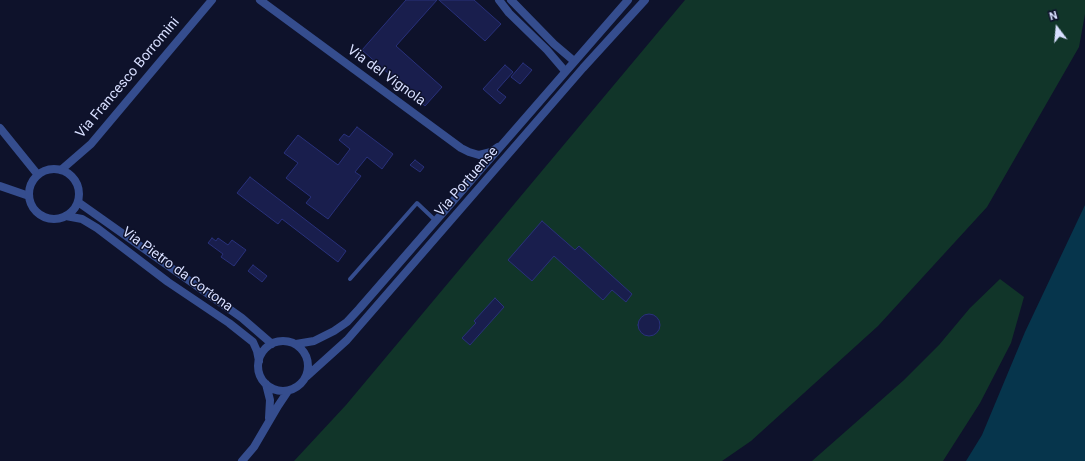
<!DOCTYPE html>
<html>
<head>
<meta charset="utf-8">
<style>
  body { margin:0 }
  #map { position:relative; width:1085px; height:461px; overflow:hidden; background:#0e122b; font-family:Roboto,sans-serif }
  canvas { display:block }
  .north { position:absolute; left:1037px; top:8px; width:40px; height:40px; -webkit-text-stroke:3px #0e122b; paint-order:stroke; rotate:344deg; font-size:11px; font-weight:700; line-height:16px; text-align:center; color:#d8dfff }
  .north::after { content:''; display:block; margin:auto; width:14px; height:18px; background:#d8dfff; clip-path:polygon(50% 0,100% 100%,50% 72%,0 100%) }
</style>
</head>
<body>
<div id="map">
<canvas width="1085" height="461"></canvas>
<div class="north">N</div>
</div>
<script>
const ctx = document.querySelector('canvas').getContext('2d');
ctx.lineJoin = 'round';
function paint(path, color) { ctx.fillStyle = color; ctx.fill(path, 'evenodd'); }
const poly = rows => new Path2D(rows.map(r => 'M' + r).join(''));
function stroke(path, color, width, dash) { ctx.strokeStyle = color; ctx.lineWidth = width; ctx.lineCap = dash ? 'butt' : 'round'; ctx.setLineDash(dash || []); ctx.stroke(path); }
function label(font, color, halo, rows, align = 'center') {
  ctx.font = font + ' Roboto,sans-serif'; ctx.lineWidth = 3; ctx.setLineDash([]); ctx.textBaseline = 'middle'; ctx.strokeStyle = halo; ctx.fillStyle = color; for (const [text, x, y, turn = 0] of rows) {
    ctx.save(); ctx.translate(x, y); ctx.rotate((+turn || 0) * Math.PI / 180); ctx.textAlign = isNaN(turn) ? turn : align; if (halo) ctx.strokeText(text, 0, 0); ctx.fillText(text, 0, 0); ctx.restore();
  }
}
const green = poly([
  [685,0,1085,0,1085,14,1079,47,987,207,878,326,751,441,722,461,294,461,346,405],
  [1000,279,1024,297,1011,343,980,403,943,461,812,461,904,380,939,345,970,308]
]);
const water = poly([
  [1085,205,1085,461,966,461,982,435,1025,332]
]);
const building = poly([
  [406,0,437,0,396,46,442,87,425,106,362,50,406,0],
  [439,0,474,0,501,24,485,41,439,0],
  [523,63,532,70,520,84,511,77,523,63],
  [505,65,513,72,497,90,506,97,500,104,483,89,505,65],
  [357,127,393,154,382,169,367,157,355,172,361,176,328,219,306,203,311,197,286,178,298,163,284,153,298,135,338,165,350,149,339,140,344,134,349,137,357,127],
  [415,160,424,167,420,172,410,165,415,160],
  [250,177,346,251,338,262,282,219,278,224,237,193,250,177],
  [542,221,575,250,579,246,632,294,626,302,612,290,603,300,554,256,532,281,508,260,542,221],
  [212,238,216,241,218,238,228,245,232,240,246,250,234,266,221,257,223,254,208,243,212,238],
  [253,265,267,276,262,282,248,271,253,265],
  [495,298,504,307,470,345,462,338,476,323,474,321,495,298],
  '638 325a11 11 0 1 1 22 0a11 11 0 1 1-22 0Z'
]);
const service = poly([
  [350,279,417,203,436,221]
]);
const minor = poly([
  [260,0,461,148,469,152,479,155,491,152,498,147],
  [499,0,509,13,547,50,565,71],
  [511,0,554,44,574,61],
  [61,170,91,144,212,0],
  [0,186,29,196]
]);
const tertiary = poly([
  [0,128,38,175],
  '29 194a25 25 0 1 1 50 0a25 25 0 1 1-50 0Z',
  [78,202,242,318,272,344],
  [66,216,82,219,97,228,168,282,229,323,253,342,257,351,259,361],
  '258 366a25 25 0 1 1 50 0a25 25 0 1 1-50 0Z',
  [296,344,314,341,334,331,347,322,359,309,628,0],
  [306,377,347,340,583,68,645,0],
  [266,384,270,400,269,418],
  [242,461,254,447,278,406,288,391]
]);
const streetNames = [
  ["Via del Vignola",386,76,36],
  ["Via Francesco Borromini",128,78,-50],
  ["Via Portuense",467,182,-49],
  ["Via Pietro da Cortona",177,270,36]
];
paint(green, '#113529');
paint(water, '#06354c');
paint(building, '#191e4d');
stroke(building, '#29317b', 1);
stroke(service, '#354d8e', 4);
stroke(minor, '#354d8e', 8);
stroke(tertiary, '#354d8e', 8);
label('14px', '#d8dfff', '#0e122b', streetNames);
</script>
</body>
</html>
